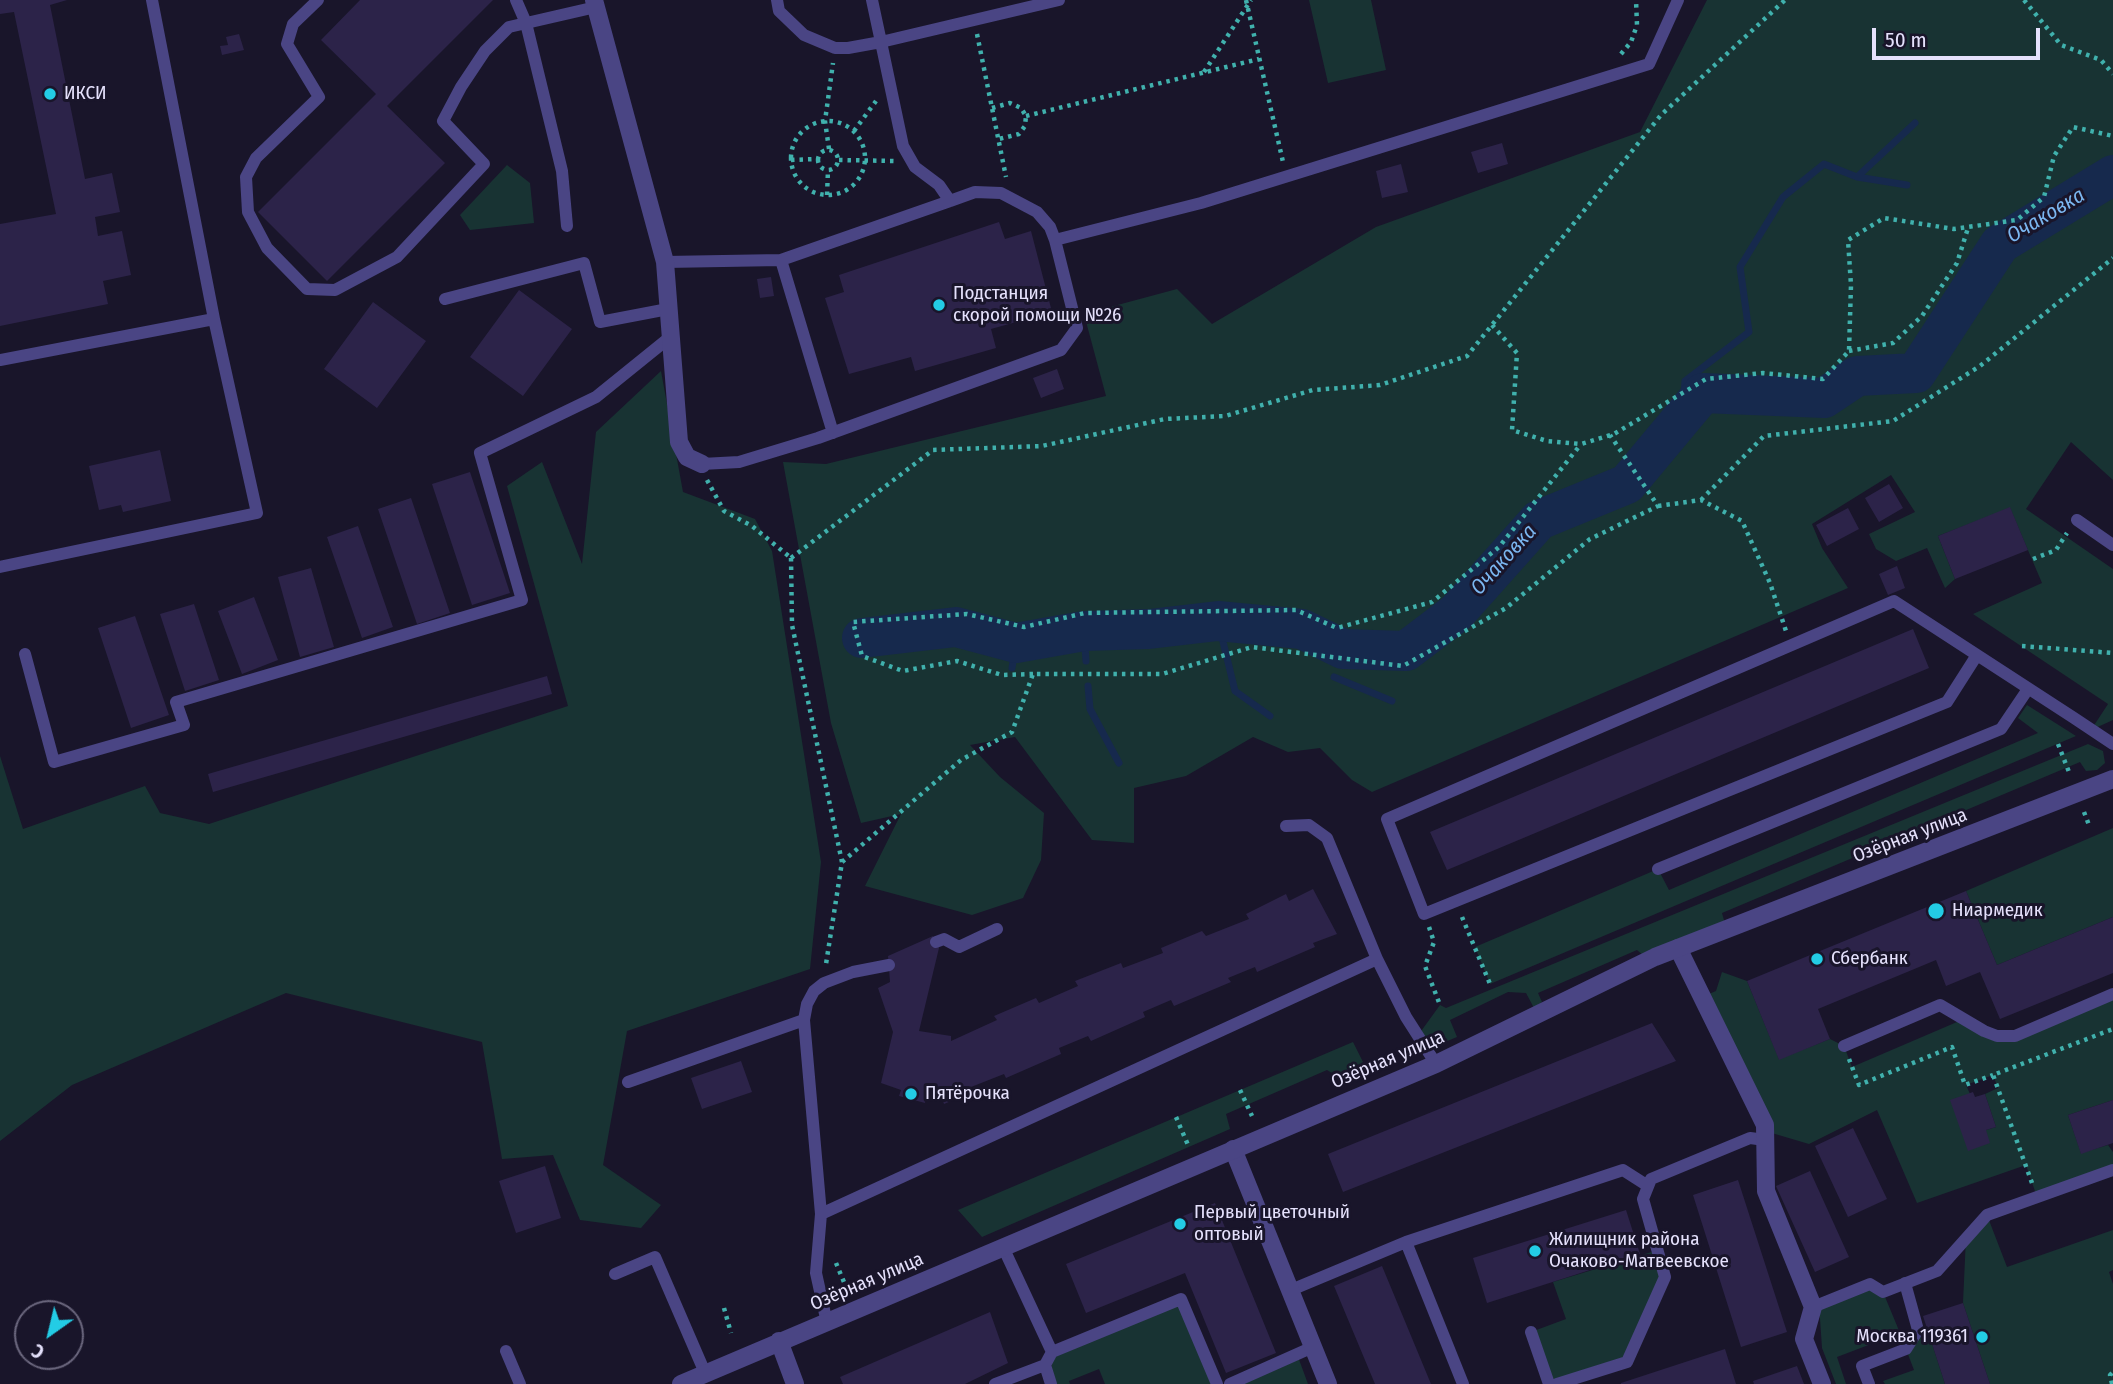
<!DOCTYPE html>
<html>
<head>
<meta charset="utf-8">
<style>
  body { margin:0 }
  #map { position:relative; width:2113px; height:1384px; overflow:hidden; background:#19152a; font-family:"Fira Sans Condensed",sans-serif }
  canvas { display:block }
  .north { position:absolute; left:14px; top:1300px; width:70px; height:70px; box-sizing:border-box; background:#19152a; border:2px solid #6b677e; border-radius:50%; rotate:214deg; font-size:19px; font-weight:700; line-height:28px; text-align:center; color:#e5e1fc }
  .north::after { content:''; display:block; margin:auto; width:24px; height:32px; background:#23cce5; clip-path:polygon(50% 0,100% 100%,50% 72%,0 100%) }
  .scale { position:absolute; left:1872px; top:28px; width:168px; height:32px; box-sizing:border-box; border:4px solid #e5e1fc; border-top:0; padding-left:9px; font-size:21px; line-height:24px; white-space:nowrap; color:#e5e1fc; -webkit-text-stroke:5px #19152a; paint-order:stroke }
</style>
</head>
<body>
<div id="map">
<canvas width="2113" height="1384"></canvas>
<div class="north">С</div>
<div class="scale">50 m</div>
</div>
<script>
const ctx = document.querySelector('canvas').getContext('2d');
ctx.lineJoin = 'round';
function paint(path, color) { ctx.fillStyle = color; ctx.fill(path, 'evenodd'); }
const poly = rows => new Path2D(rows.map(r => 'M' + r).join(''));
function stroke(path, color, width, dash) { ctx.strokeStyle = color; ctx.lineWidth = width; ctx.lineCap = dash ? 'butt' : 'round'; ctx.setLineDash(dash || []); ctx.stroke(path); }
function label(font, color, halo, rows, align = 'center') {
  ctx.font = font + ' "Fira Sans Condensed",sans-serif'; ctx.lineWidth = 6; ctx.setLineDash([]); ctx.textBaseline = 'middle'; ctx.strokeStyle = halo; ctx.fillStyle = color; for (const [text, x, y, turn = 0] of rows) {
    ctx.save(); ctx.translate(x, y); ctx.rotate((+turn || 0) * Math.PI / 180); ctx.textAlign = isNaN(turn) ? turn : align; if (halo) ctx.strokeText(text, 0, 0); ctx.fillText(text, 0, 0); ctx.restore();
  }
}
const green = poly([
  [1309,0,1371,0,1386,70,1328,83],
  [1707,0,2113,0,2113,480,2071,442,2026,509,2113,569,2113,720,2091,730,2108,704,1973,614,2042,583,2010,508,1938,536,1955,579,1945,588,1927,548,1896,561,1876,549,1869,534,1915,512,1891,475,1812,524,1822,548,1848,588,1372,792,1352,780,1320,748,1288,752,1253,737,1186,776,1134,788,1134,843,1092,840,1015,737,970,745,1000,777,1044,813,1041,860,1023,898,972,915,865,886,901,814,861,823,831,723,783,462,826,464,1106,396,1084,314,1177,289,1212,324,1376,227,1640,132],
  [507,165,530,183,534,223,470,230,460,215],
  [661,371,683,492,755,519,772,551,821,862,810,969,627,1031,603,1165,661,1205,641,1228,580,1220,553,1155,502,1159,482,1042,286,993,72,1085,0,1141,0,756,23,829,145,786,160,813,209,824,568,706,507,486,542,462,582,564,596,432],
  [2027,705,2076,736,1490,984,1475,947,1658,869,1669,890,2038,733,2018,718],
  [2088,744,2103,751,2105,763,2097,770,2086,771,2080,762,1722,913,1725,924,1644,956,1637,950,1538,993,1542,1002,1534,1008,1526,993,1508,992,1450,1020,1457,1037,1428,1049,1419,1034,1440,1005,1446,1008],
  [2113,828,2113,917,1997,965,1966,891],
  [1722,972,1747,981,1779,1059,1830,1039,1844,1046,1852,1067,1964,1019,2015,1036,2113,994,2113,1100,2068,1115,2081,1153,2108,1145,2113,1152,2113,1170,2037,1197,2026,1165,1917,1203,1877,1110,1809,1144,1765,1131,1704,996,1716,991],
  [1993,1075,1998,1088,1985,1094,1996,1127,1986,1130,1966,1085],
  [1353,1042,1363,1062,1358,1072,1340,1078,1327,1070,1226,1114,1230,1129,982,1237,958,1210],
  [1987,1215,2007,1267,2113,1230,2113,1270,2109,1272,2113,1284,2113,1384,1990,1384,1963,1303,1966,1237],
  [1658,1250,1665,1277,1627,1362,1549,1384,1531,1332,1566,1319,1553,1282],
  [1870,1284,1883,1292,1900,1333,1837,1357,1846,1384,1836,1384,1822,1348,1819,1304],
  [1181,1299,1217,1384,1105,1384,1099,1369,1069,1381,1070,1384,1051,1384,1052,1352],
  [1927,1328,1945,1384,1885,1384,1883,1381,1914,1370,1906,1349,1918,1330],
  [1297,1354,1308,1384,1230,1384]
]);
const stream = poly([
  [1857,177,1907,185],
  [1682,419,1685,381,1749,332,1740,267,1783,197,1824,164,1857,177,1915,123],
  [1218,621,1235,691,1270,716],
  [1084,631,1086,661],
  [1012,668,1016,643],
  [1334,677,1392,701],
  [1088,686,1090,709,1119,763]
]);
const river = poly([
  [862,638,956,627,1016,643,1084,631,1149,629,1218,621,1302,629,1343,649,1406,651,1456,613,1539,520,1627,484,1703,393,1824,398,1857,376,1916,373,2000,244,2113,175]
]);
const building = poly([
  [0,0,67,0,50,5,85,179,112,173,120,212,95,217,98,236,122,231,131,275,103,281,108,304,0,326,0,224,56,214,14,12,0,14],
  [360,0,493,0,387,106,445,163,327,281,258,212,376,94,321,40],
  [239,34,244,50,222,55,220,46,228,45,226,37],
  [1502,143,1508,164,1478,173,1471,152],
  [1401,164,1408,192,1382,198,1376,171],
  [999,222,1005,239,1031,231,1052,312,991,329,996,348,915,371,911,357,849,374,825,298,844,292,839,275],
  [771,277,774,296,760,298,757,279],
  [519,290,572,329,523,396,470,357],
  [373,302,426,341,377,408,324,369],
  [1057,369,1064,389,1041,398,1033,378],
  [160,450,171,501,123,512,121,505,99,510,89,466],
  [470,472,510,593,472,605,432,484],
  [1889,484,1903,508,1879,522,1865,498],
  [411,498,450,613,417,624,378,509],
  [2010,507,2028,550,1955,579,1938,536],
  [1848,508,1859,529,1827,546,1816,525],
  [358,526,393,627,362,638,327,537],
  [1897,566,1905,588,1888,595,1879,574],
  [311,568,334,647,300,657,278,577],
  [254,597,278,660,242,674,218,611],
  [194,604,219,680,185,691,160,614],
  [135,616,169,715,131,728,98,628],
  [1913,629,1929,668,1447,870,1430,832],
  [547,676,552,694,213,792,208,774],
  [1313,889,1337,934,1313,943,1315,947,1257,972,1255,967,1228,978,1231,982,1174,1006,1171,1000,1143,1012,1145,1017,1091,1041,1088,1036,1059,1048,1061,1054,1006,1078,1004,1074,971,1087,973,1092,944,1104,942,1098,927,1093,925,1103,899,1096,901,1090,881,1083,893,1032,878,988,890,982,888,956,933,936,939,948,919,1031,951,1036,951,1041,997,1020,994,1016,1036,998,1039,1003,1078,986,1075,981,1121,963,1123,968,1163,953,1161,948,1202,931,1206,936,1249,919,1246,914,1286,894,1289,901],
  [1966,891,1997,965,2113,917,2113,973,2000,1019,1980,972,1946,986,1936,960,1818,1009,1830,1039,1779,1060,1747,981],
  [1652,1023,1676,1061,1343,1192,1328,1154],
  [741,1061,752,1092,702,1109,691,1078],
  [1973,1092,1975,1097,1985,1094,1996,1127,1986,1130,1990,1143,1968,1151,1950,1100],
  [2113,1100,2113,1143,2081,1154,2068,1115],
  [1853,1128,1887,1199,1848,1217,1815,1146],
  [545,1166,561,1218,516,1233,499,1181],
  [1810,1171,1849,1257,1815,1272,1776,1186],
  [1738,1180,1787,1332,1741,1347,1693,1195],
  [1215,1203,1276,1353,1226,1373,1185,1273,1086,1313,1066,1264],
  [1626,1210,1640,1254,1487,1303,1473,1258],
  [1382,1266,1431,1384,1375,1384,1334,1286],
  [1963,1303,1990,1384,1945,1384,1923,1316],
  [990,1312,1008,1363,965,1384,843,1384,840,1377],
  [1725,1349,1736,1384,1621,1384,1621,1383],
  [1797,1366,1804,1384,1754,1384,1753,1381]
]);
const path = poly([
  [1246,0,1283,162],
  [2024,0,2061,45,2101,60,2113,74],
  [977,34,1006,177],
  [1621,54,1631,42,1637,25,1636,0],
  [1204,72,1251,0],
  [992,108,1010,103,1021,108,1026,116,1025,126,1019,134,999,139],
  [1026,116,1259,59],
  '791 158a37 37 0 1 1 74 0a37 37 0 1 1-74 0Z',
  [854,131,876,101],
  [829,149,825,121,833,63],
  '818 160a10 10 0 1 1 20 0a10 10 0 1 1-20 0Z',
  [791,160,818,159],
  [839,160,894,161],
  [827,195,828,170],
  [1492,325,1517,353,1512,430,1547,441,1581,444,1614,434,1706,379,1763,373,1823,379,1849,351,1851,285,1848,240,1884,218,1954,229,2017,220,2044,197,2054,156,2073,127,2113,136],
  [1849,351,1893,343,1922,316,1957,263,1968,228],
  [707,480,724,511,752,526,791,558],
  [1701,500,1764,436,1893,421,1980,366,2113,258],
  [1658,506,1701,500,1742,521,1770,583,1786,631],
  [791,558,933,450,1042,446,1165,419,1225,416,1313,390,1380,385,1467,356,1661,115,1785,0],
  [791,558,792,625,842,862,826,964],
  [2033,559,2056,550,2067,533],
  [2022,646,2113,653],
  [1033,674,1002,675,957,661,903,671,862,656,853,622,967,614,1024,627,1085,613,1296,610,1337,628,1432,602,1499,547,1581,444],
  [2058,744,2069,772],
  [2084,812,2089,825],
  [842,862,961,760,1012,732,1033,674,1162,674,1252,647,1403,666,1506,608,1590,539,1658,506,1610,435],
  [1462,917,1490,984],
  [1429,927,1434,942,1425,966,1440,1005],
  [1849,1059,1859,1085,1952,1047,1965,1085,1993,1075],
  [1240,1090,1252,1116],
  [1176,1117,1188,1145],
  [2032,1183,1993,1075,2113,1029],
  [836,1263,846,1287],
  [724,1308,731,1333],
  [2112,1384,2110,1375,2113,1372]
]);
const service = poly([
  [318,0,293,24,287,44,319,97,256,158,246,177,248,212,267,248,307,289,335,290,397,257,484,164,443,121,461,87,485,51,509,27,596,7],
  [516,0,526,23,562,171,567,226],
  [777,0,779,11,804,35,835,48,848,48,881,42,872,0],
  [1059,0,881,42,903,146,915,167,939,185,950,201,975,192,1001,193,1020,203,1037,212,1050,227,1055,240,1201,203,1649,64,1678,0],
  [781,260,833,433],
  [665,262,781,260,950,201],
  [445,299,584,263,600,322,668,309],
  [0,360,214,319],
  [702,464,739,462,818,438,1061,350,1077,328,1055,240],
  [2077,520,2113,545],
  [0,567,257,513,214,319,152,0],
  [25,654,54,762,184,725,176,702,522,600,480,453,596,397,669,338],
  [1977,655,1947,702,1424,914,1387,819,1894,601,2074,718,2113,744],
  [1286,826,1309,825,1327,838,1377,959],
  [1658,869,2001,729,2028,689],
  [936,942,944,939,959,947,997,929],
  [1844,1046,1940,1005,1984,1031,1997,1036,2015,1036,2113,994],
  [628,1082,804,1020],
  [821,1214,804,1020,807,1004,814,991,824,983,853,972,889,965],
  [1406,1242,1623,1170,1648,1186],
  [1003,1247,1052,1352],
  [615,1274,655,1257,706,1375],
  [1291,1290,1406,1242,1463,1384],
  [1813,1307,1870,1284,1883,1292,1937,1271,1987,1215,2113,1170],
  [827,1323,816,1273,821,1214,1377,959,1406,1017,1436,1064],
  [1531,1332,1549,1384],
  [506,1351,520,1384],
  [995,1384,1045,1365],
  [1051,1384,1045,1365,1052,1352,1181,1299,1217,1384],
  [1230,1384,1313,1347],
  [1557,1384,1627,1362,1665,1277,1643,1199,1651,1179,1750,1138,1765,1140],
  [1869,1384,1862,1366,1906,1349,1918,1330,1905,1283]
]);
const minor = poly([
  [594,0,665,262,679,442,687,457,702,464],
  [1678,948,1765,1125,1766,1191,1813,1307,1804,1339,1822,1384],
  [1233,1149,1328,1384]
]);
const tertiary = poly([
  [779,1341,795,1384],
  [681,1384,1436,1064,1655,957,2113,779]
]);
const markers = [
  [50,94,7,"#23cce5"],
  [939,305,7,"#23cce5"],
  [1936,911,9,"#23cce5"],
  [1817,959,7,"#23cce5"],
  [911,1094,7,"#23cce5"],
  [1180,1224,7,"#23cce5"],
  [1535,1251,7,"#23cce5"],
  [1982,1337,7,"#23cce5"]
];
const poiNames = [
  ["ИКСИ",64,94],
  ["Подстанция",953,294],
  ["скорой помощи №26",953,316],
  ["Ниармедик",1952,911],
  ["Сбербанк",1831,959],
  ["Пятёрочка",925,1094],
  ["Первый цветочный",1194,1213],
  ["оптовый",1194,1235],
  ["Жилищник района",1549,1240],
  ["Очаково-Матвеевское",1549,1262],
  ["Москва 119361",1968,1337,"right"]
];
const streetNames = [
  ["Озёрная улица",1910,836,-21],
  ["Озёрная улица",1388,1060,-23],
  ["Озёрная улица",867,1282,-23]
];
const waterNames = [
  ["Очаковка",2046,216,-31],
  ["Очаковка",1504,560,-48]
];
paint(green, '#183333');
stroke(stream, '#16294d', 7);
stroke(river, '#16294d', 40);
paint(building, '#2c2349');
stroke(path, '#40b1ad', 4.5, [3.5, 5]);
stroke(service, '#4a4584', 12);
stroke(minor, '#4a4584', 18);
stroke(tertiary, '#4a4584', 18);
for (const [x, y, r, color] of markers) { const dot = new Path2D(); dot.arc(x, y, r, 0, 2 * Math.PI); ctx.fillStyle = color; ctx.fill(dot); stroke(dot, '#19152a', 2.5); }
label('19px', '#e5e1fc', '#19152a', poiNames, 'left');
label('19px', '#e5e1fc', '#19152a', streetNames);
label('italic 21px', '#7bb6f0', '#19152a', waterNames);
</script>
</body>
</html>
